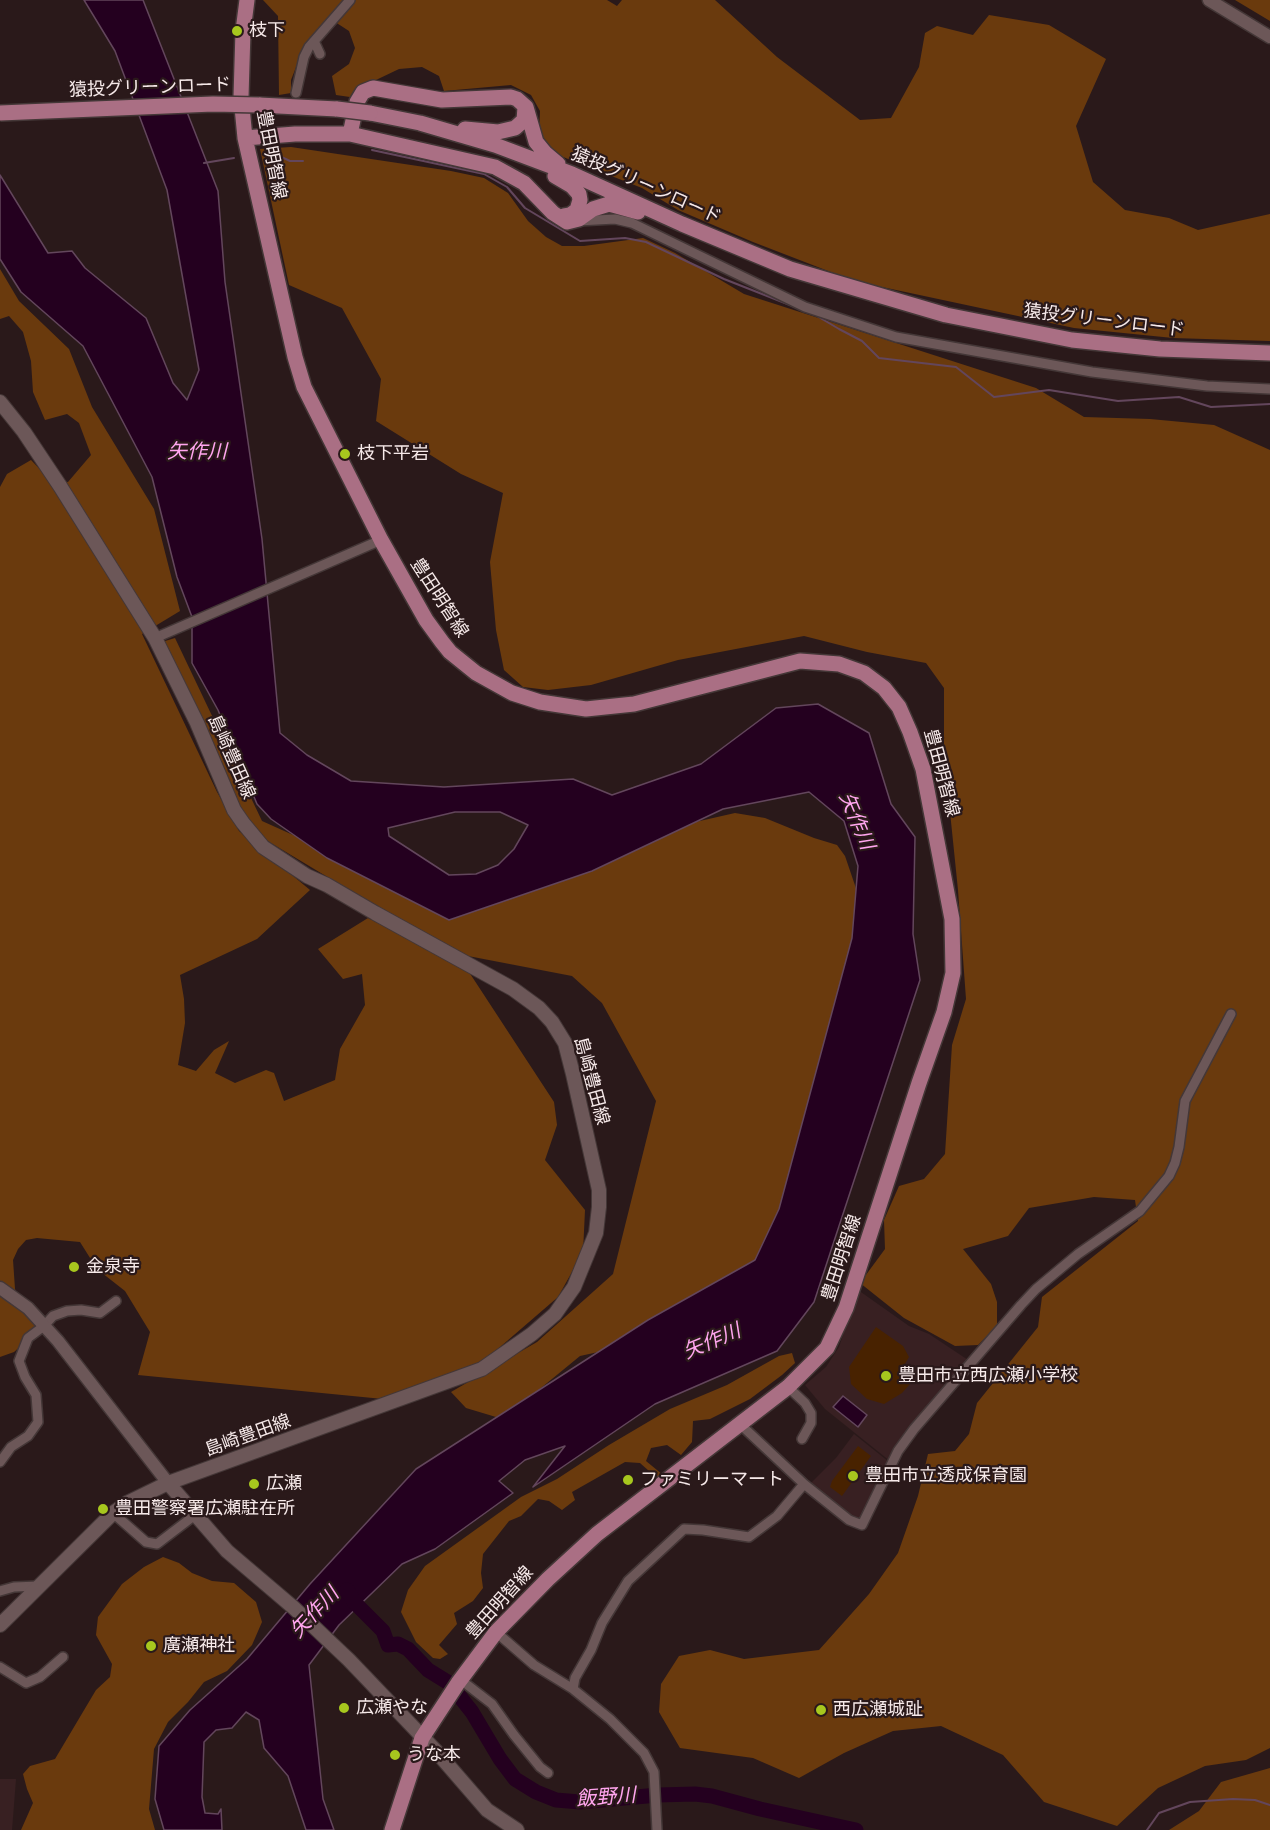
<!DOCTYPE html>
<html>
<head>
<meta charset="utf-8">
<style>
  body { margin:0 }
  canvas { display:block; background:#2a191a }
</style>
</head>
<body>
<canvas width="1270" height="1830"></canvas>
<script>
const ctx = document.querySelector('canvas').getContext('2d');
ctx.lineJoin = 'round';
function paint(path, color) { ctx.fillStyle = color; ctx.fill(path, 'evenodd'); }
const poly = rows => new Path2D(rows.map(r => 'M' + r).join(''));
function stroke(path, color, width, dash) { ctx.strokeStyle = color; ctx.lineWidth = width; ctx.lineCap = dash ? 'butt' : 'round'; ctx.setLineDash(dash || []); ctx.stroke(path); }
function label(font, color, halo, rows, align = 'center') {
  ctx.font = font + ' "Fira Sans Condensed","Noto Sans JP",sans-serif'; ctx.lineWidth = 4.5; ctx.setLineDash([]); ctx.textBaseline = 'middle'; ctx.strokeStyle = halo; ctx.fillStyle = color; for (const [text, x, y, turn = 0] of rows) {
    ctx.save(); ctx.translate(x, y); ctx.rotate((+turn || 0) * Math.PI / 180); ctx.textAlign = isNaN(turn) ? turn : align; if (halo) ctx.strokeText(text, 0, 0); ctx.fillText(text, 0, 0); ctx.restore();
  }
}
const built = poly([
  [858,1290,909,1326,929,1334,968,1360,890,1461,825,1409,805,1385,826,1367,839,1347],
  [854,1434,889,1462,862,1520,851,1518,810,1484,836,1458],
  [0,1779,16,1779,12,1830,0,1830]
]);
const green = poly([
  [876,1327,903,1346,909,1357,899,1374,911,1383,902,1393,884,1404,867,1399,851,1384,849,1367],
  [858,1446,871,1456,842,1496,830,1487,832,1481]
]);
const forest = poly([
  [263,0,607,0,617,6,622,0,715,0,777,57,860,120,891,118,919,67,925,33,937,26,973,35,989,15,1049,25,1106,59,1076,126,1093,182,1125,210,1169,218,1198,230,1270,214,1270,341,1173,338,1074,328,854,281,753,242,678,210,642,188,558,155,546,148,539,135,540,111,531,95,511,85,444,91,439,76,422,67,399,69,355,90,350,97,336,95,332,76,349,64,355,48,349,31,329,18,305,44,291,80,291,93,279,95,278,16],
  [1235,0,1270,0,1270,21],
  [291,147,451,171,484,178,508,193,528,221,546,237,562,246,584,246,643,238,675,253,744,294,1036,388,1084,417,1150,419,1214,425,1270,450,1270,1748,1246,1760,1205,1766,1158,1788,1117,1826,1044,1802,1003,1755,941,1726,893,1731,844,1753,799,1778,753,1758,680,1748,659,1712,661,1684,679,1656,710,1650,744,1659,819,1650,869,1594,898,1553,918,1496,928,1454,955,1451,969,1434,977,1403,1038,1327,1042,1297,1138,1221,1135,1200,1094,1197,1029,1208,1008,1236,963,1249,991,1284,997,1302,997,1326,978,1345,955,1346,904,1318,860,1283,885,1249,884,1220,899,1186,924,1179,945,1154,952,1045,966,999,958,890,944,753,944,688,926,663,867,652,804,636,678,660,591,685,548,690,523,687,504,670,496,630,490,562,503,493,461,474,376,421,381,379,342,308,289,285,260,149],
  [0,269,19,301,69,349,92,407,154,509,180,611,142,634,217,792,239,831,310,890,257,939,180,975,184,999,185,1023,178,1065,196,1071,214,1050,229,1041,215,1073,235,1083,266,1070,274,1073,284,1101,335,1080,340,1049,365,1005,362,974,343,979,318,949,368,918,425,944,467,969,554,1102,557,1125,545,1160,585,1210,583,1252,558,1297,485,1360,383,1399,138,1375,150,1332,125,1291,97,1269,80,1242,37,1238,26,1240,18,1249,13,1260,15,1289,21,1306,39,1330,14,1352,0,1357,0,487,7,474,31,460,53,483,68,482,91,455,79,423,67,414,45,420,33,392,31,361,23,332,9,316,0,319],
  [175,638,262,821,342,857,440,913,669,828,735,813,765,818,814,838,837,845,845,856,861,903,795,1178,755,1277,621,1347,580,1356,530,1397,496,1417,466,1408,451,1392,537,1342,613,1274,656,1101,602,1003,572,976,468,956,434,941,251,831,162,642],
  [792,1353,795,1363,782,1375,750,1399,710,1419,693,1421,692,1442,681,1455,667,1445,651,1448,646,1461,663,1475,658,1479,640,1463,625,1462,572,1492,575,1500,562,1510,549,1501,538,1499,521,1516,509,1521,483,1554,481,1573,483,1588,473,1601,454,1613,457,1624,439,1645,448,1654,440,1659,433,1658,416,1642,401,1612,408,1590,425,1566,521,1497,557,1479,609,1445,670,1409,727,1385,779,1356],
  [163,1557,179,1563,192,1573,212,1581,234,1583,256,1602,262,1622,252,1645,227,1671,204,1682,188,1702,168,1722,154,1749,149,1809,155,1830,21,1830,33,1803,27,1789,23,1774,30,1766,55,1759,96,1690,110,1677,112,1664,96,1635,98,1617,122,1584,144,1567],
  [1270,1768,1270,1830,1169,1830,1199,1811,1221,1782]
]);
const water = poly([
  [84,0,143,0,218,191,225,282,262,539,280,733,307,755,351,781,444,787,573,779,612,795,701,764,776,708,818,704,869,733,891,804,915,837,913,934,920,980,814,1302,777,1351,655,1404,533,1487,565,1446,525,1460,499,1481,513,1493,435,1549,402,1564,339,1625,309,1665,323,1799,334,1830,306,1830,288,1776,264,1748,259,1720,246,1712,232,1728,216,1730,204,1742,202,1797,205,1813,218,1814,221,1809,222,1830,164,1830,155,1799,159,1746,190,1710,247,1659,310,1584,416,1469,648,1320,755,1260,779,1209,852,938,858,866,844,821,809,792,723,809,592,871,449,920,327,858,271,819,257,804,218,710,192,663,192,617,177,577,152,477,83,346,21,292,0,259,0,175,48,253,72,251,85,268,146,318,173,383,187,400,199,370,167,190,115,51,84,0],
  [455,812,500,812,528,825,514,849,498,865,476,874,449,875,389,836,388,828,455,812],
  [843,1396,867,1415,858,1427,833,1407,843,1396]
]);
const stream = poly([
  [372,150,484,174,507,187,525,208,580,241,625,238,646,242,724,279,795,307],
  [266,152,275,154,290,161,303,161],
  [204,163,234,158],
  [817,316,839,329,862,341,879,358,956,367,994,397,1049,390,1118,401,1179,397,1211,407,1270,404],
  [1147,1830,1159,1813,1190,1802,1233,1799,1255,1800,1270,1805]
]);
const river = poly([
  [347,1590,355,1603,383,1631,388,1645,398,1644,408,1649,428,1670,449,1683,472,1712,500,1759,515,1779,536,1792,556,1800,580,1802,658,1795,695,1794,712,1796,760,1809,856,1830]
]);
const minor = poly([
  [314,41,320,54],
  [296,93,304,57,309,47,350,0],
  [578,221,615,219,632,223,805,307,896,337,1092,372,1207,386,1270,389],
  [155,638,381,540],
  [788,1387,805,1403,811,1413,811,1423,802,1439],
  [741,1425,804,1484,849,1520,862,1525,898,1451,914,1429,1021,1305,1036,1289,1078,1254,1140,1211,1169,1176,1175,1163,1179,1147,1185,1101,1231,1014],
  [0,1462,11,1447,28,1436,38,1422,36,1395,25,1377,19,1361,28,1338,44,1326,53,1316,67,1311,81,1310,100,1313,116,1301],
  [113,1513,146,1542,157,1544,195,1515],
  [0,1591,14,1587,39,1586],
  [496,1632,534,1665,573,1689,610,1719,644,1753,654,1772,657,1830],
  [0,1667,26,1683,40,1677,63,1657],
  [461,1680,492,1704,514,1735,540,1767,548,1773],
  [573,1689,575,1678,591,1650,602,1623,628,1581,684,1529,703,1530,749,1537,777,1516,804,1484]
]);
const tertiary = poly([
  [1209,0,1270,37],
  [0,1288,28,1308,58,1341,168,1483]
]);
const secondary = poly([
  [0,402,24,432,60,486,155,638,197,723,234,810,243,823,263,847,307,876,327,885,375,913,513,989,539,1008,552,1022,565,1043,573,1074,599,1190,599,1207,596,1233,574,1287,555,1314,532,1334,482,1369,168,1483,127,1503,113,1513,0,1625],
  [168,1483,227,1551,294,1608,349,1660,435,1750,487,1810,517,1830]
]);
const primary = poly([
  [247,0,243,31,241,97,245,138,295,357,304,387,381,540,426,620,442,642,450,652,476,673,512,693,540,702,586,709,634,704,800,661,839,664,864,673,884,688,899,707,910,732,923,769,952,919,953,973,944,1012,919,1083,846,1308,827,1348,788,1387,597,1534,548,1579,496,1632,458,1683,422,1738,392,1830],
  [259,105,337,109],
  [370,113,420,123,495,145,572,174,682,224,790,269,946,315,1072,340,1160,349,1270,353],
  [465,129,498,132,515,128,524,120,525,107],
  [350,134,357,102,363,92,373,88,442,100,511,97,517,99,526,107,536,142,545,153,558,164],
  [245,138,295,134,350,134,495,167,524,183,553,213,567,222,579,219,593,209,609,204,638,212],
  [555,176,572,186,579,194,580,200,577,210,570,215,564,216]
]);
const primaryBridge = poly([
  [337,109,370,113],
  [0,113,213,104,259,105]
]);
const markers = [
  [237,31,6,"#a7c71e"],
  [345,454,6,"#a7c71e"],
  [74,1267,6,"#a7c71e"],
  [886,1376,6,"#a7c71e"],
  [853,1476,6,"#a7c71e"],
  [628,1480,6,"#a7c71e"],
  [254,1484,6,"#a7c71e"],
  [103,1509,6,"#a7c71e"],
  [151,1646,6,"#a7c71e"],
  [344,1708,6,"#a7c71e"],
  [821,1710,6,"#a7c71e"],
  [395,1755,6,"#a7c71e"]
];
const poiNames = [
  ["枝下",249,31],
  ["枝下平岩",357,454],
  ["金泉寺",86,1267],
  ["豊田市立西広瀬小学校",898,1376],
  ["豊田市立透成保育園",865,1476],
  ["ファミリーマート",640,1480],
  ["広瀬",266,1484],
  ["豊田警察署広瀬駐在所",115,1509],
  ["廣瀬神社",163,1646],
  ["広瀬やな",356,1708],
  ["西広瀬城趾",833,1710],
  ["うな本",407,1755]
];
const streetNames = [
  ["猿投グリーンロード",150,88,-2],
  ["豊田明智線",271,155,79],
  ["猿投グリーンロード",646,186,24],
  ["猿投グリーンロード",1104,321,7],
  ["豊田明智線",439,598,57],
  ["島崎豊田線",231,757,66],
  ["豊田明智線",941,773,75],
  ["島崎豊田線",591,1081,75],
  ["豊田明智線",842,1258,-72],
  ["島崎豊田線",248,1436,-20],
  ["豊田明智線",500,1603,-48]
];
const waterNames = [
  ["矢作川",197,452],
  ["矢作川",856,821,67],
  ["矢作川",712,1342,-23],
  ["矢作川",315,1613,-47],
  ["飯野川",606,1798,-4]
];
paint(built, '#382022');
paint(green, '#482200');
paint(forest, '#6a3a0d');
paint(water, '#24001f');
stroke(water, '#63465c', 1.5);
stroke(stream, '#63465c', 2);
stroke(river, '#24001f', 15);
stroke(minor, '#443737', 12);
stroke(tertiary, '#443737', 15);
stroke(secondary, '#443737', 16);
stroke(primary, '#443737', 18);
stroke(minor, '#6c5758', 9);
stroke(tertiary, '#6c5758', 12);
stroke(secondary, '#6c5758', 14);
stroke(primary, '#aa6f84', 15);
stroke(primaryBridge, '#443737', 18, []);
stroke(primaryBridge, '#aa6f84', 15);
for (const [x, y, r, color] of markers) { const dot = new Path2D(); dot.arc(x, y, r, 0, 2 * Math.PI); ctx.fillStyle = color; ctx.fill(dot); stroke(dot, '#2a191a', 2); }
label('18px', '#f6e9e9', '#2a191a', poiNames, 'left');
label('18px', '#f6e9e9', '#2a191a', streetNames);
label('italic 20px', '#ffa5ee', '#2a191a', waterNames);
</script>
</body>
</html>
